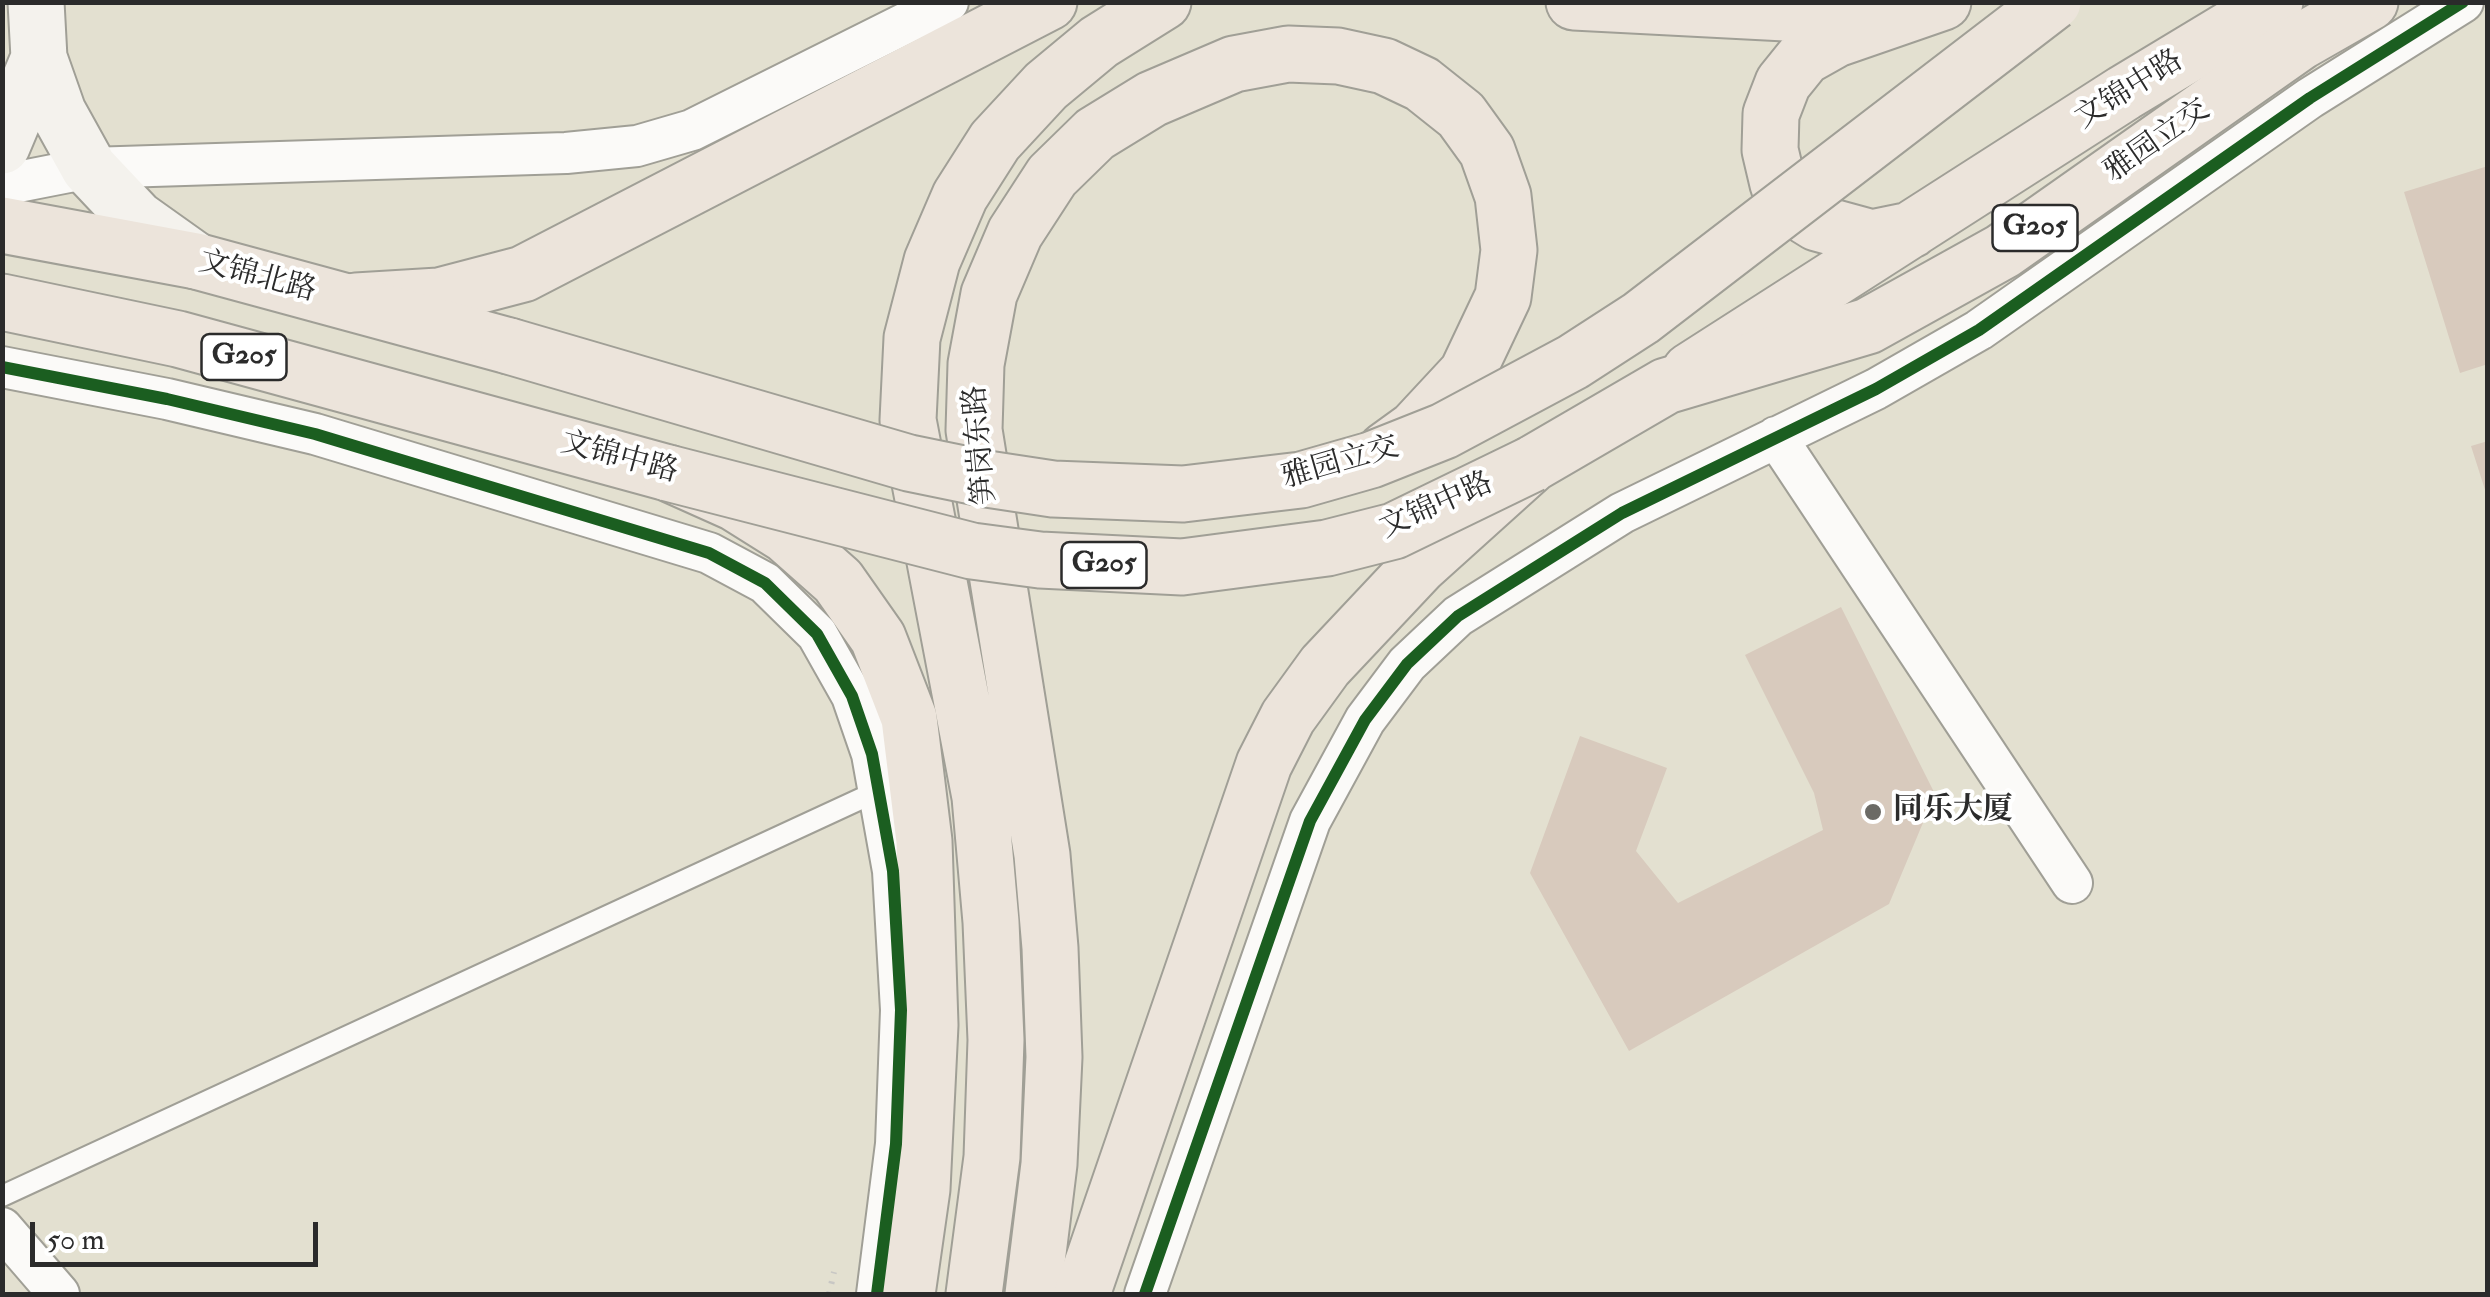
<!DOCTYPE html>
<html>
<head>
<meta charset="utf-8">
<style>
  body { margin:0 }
  #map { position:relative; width:2490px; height:1297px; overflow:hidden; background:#e3e0d0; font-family:"IM FELL Double Pica",serif }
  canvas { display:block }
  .frame { position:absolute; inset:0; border:5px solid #2b2b2b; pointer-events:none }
  .scale { position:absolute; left:30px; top:1222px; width:288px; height:45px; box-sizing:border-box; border:5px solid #2b2b2b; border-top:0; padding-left:12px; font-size:30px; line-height:35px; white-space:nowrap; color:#2b2b2b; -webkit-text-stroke:8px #fff; paint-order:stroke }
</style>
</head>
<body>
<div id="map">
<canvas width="2490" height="1297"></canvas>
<div class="frame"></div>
<div class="scale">50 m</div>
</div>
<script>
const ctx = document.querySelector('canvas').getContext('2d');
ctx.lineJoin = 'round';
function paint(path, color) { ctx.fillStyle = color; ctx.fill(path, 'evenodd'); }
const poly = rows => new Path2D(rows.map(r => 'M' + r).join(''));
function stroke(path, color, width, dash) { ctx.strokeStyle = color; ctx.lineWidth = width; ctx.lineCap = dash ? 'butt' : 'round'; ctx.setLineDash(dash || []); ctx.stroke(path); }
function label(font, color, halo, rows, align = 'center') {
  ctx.font = font + ' "IM FELL Double Pica","Noto Serif SC",serif'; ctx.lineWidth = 8; ctx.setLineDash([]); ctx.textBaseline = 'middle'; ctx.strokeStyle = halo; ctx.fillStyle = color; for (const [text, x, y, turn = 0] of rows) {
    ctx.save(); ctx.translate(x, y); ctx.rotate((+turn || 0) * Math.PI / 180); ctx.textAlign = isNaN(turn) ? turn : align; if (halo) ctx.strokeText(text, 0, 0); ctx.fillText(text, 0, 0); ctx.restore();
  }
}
const building = poly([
  [2488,166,2488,364,2460,373,2404,192],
  [2488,441,2488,496,2487,496,2471,446],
  [1841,607,1935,794,1889,904,1629,1051,1530,873,1580,736,1667,768,1636,851,1678,903,1823,830,1814,793,1745,655]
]);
const path = poly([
  [829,1294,834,1272]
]);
const lane = poly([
  [2,1196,882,789]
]);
const street = poly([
  [2,185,89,168,566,153,637,146,692,130,948,2],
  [2,367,167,399,315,434,709,553,765,583,817,634,852,696,872,754,893,871,901,1010,896,1144,877,1294],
  [1776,437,2072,883],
  [2,1228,59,1294],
  [1145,1294,1310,821,1365,720,1407,664,1458,616,1622,513,1876,389,1979,330,2310,98,2463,2]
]);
const secondary = poly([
  [36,2,39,58,58,112,89,168,137,219,196,261],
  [2,146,39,58]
]);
const primary = poly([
  [1574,2,1805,14,1879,10],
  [1911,230,1872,238,1817,223,1796,210,1778,184,1770,150,1771,114,1783,83,1804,57,1836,39,1943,2],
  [356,301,439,296,523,274,1049,2],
  [1690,371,2124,93,2275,2],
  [974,1294,992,1157,996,1040,991,922,980,797,908,420,912,338,932,261,960,196,995,141,1046,86,1099,42,1163,2],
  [1033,1294,1049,1164,1054,1057,1050,948,1042,855,974,430,976,364,989,294,1015,233,1052,176,1095,134,1152,99,1234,64,1288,54,1338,56,1384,66,1422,84,1461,115,1487,151,1503,196,1509,250,1503,297,1467,373,1415,429,1386,450]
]);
const highway = poly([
  [2,225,196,261,509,346],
  [2,302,178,339,668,473,735,503,786,535,838,581,878,638,909,718,924,841,930,1025,922,1189,907,1294],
  [1082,1294,1264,764,1288,717,1325,666,1420,565,1532,464,1666,386,1868,326,2003,251,2300,42,2370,2]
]);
const highwayBridge = poly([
  [509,346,909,463,987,479,1053,489,1183,494,1301,480,1371,460,1444,431,1573,362,1641,318,2053,2],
  [668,473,972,551,1040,560,1182,567,1327,548,1394,531,1532,464]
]);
const cycleway = poly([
  [2,367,167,399,315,434,709,553,765,583,817,634,852,696,872,754,893,871,901,1010,896,1144,877,1294],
  [1145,1294,1310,821,1365,720,1407,664,1458,616,1622,513,1876,389,1979,330,2310,98,2463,2]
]);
const markers = [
  [1873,812,10,"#6b6a65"]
];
const shields = [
  [2035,228,85],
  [244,357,85],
  [1104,565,85]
];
const shieldNames = [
  ["G205",2035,228],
  ["G205",244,357],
  ["G205",1104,565]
];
const streetNames = [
  ["文锦中路",2130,91,-32],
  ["雅园立交",2158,142,-35],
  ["文锦北路",257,278,15],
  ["笋岗东路",982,445,-95],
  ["文锦中路",619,459,15],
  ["雅园立交",1341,464,-16],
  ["文锦中路",1437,507,-24]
];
const poiNames = [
  ["同乐大厦",1893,812]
];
paint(building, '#d8cabd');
stroke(lane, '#a09f96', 24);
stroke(street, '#a09f96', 44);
stroke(secondary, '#a09f96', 59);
stroke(primary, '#a09f96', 59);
stroke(highway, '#a09f96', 59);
stroke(path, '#c8c7c4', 6, [2.5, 8]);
stroke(lane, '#fbfaf8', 20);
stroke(street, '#fbfaf8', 40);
stroke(secondary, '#f4f2ed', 55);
stroke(primary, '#ece4db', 55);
stroke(highway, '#ece4db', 55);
stroke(highwayBridge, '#a09f96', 59, []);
stroke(highwayBridge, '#ece4db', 55);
stroke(cycleway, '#1b5e20', 12);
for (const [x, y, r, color] of markers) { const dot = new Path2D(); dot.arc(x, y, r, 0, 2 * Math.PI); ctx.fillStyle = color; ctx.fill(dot); stroke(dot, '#fff', 4); }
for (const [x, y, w] of shields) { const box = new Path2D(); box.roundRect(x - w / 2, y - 23, w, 46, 8); ctx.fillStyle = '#fff'; ctx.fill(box); stroke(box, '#2b2b2b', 2.5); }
label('bold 28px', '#2b2b2b', null, shieldNames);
label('30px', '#2b2b2b', '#fff', streetNames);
label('bold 30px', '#2b2b2b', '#fff', poiNames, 'left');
</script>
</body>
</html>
